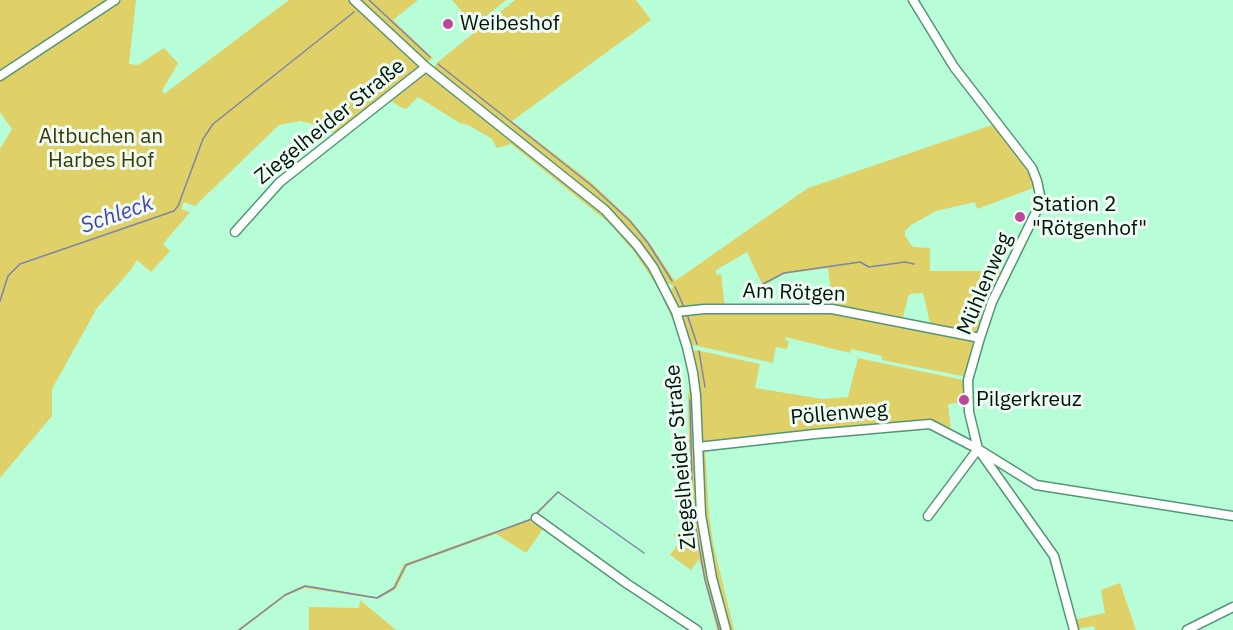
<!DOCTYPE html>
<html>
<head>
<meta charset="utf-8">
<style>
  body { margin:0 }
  canvas { display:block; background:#b7fed8 }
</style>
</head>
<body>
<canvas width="1233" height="630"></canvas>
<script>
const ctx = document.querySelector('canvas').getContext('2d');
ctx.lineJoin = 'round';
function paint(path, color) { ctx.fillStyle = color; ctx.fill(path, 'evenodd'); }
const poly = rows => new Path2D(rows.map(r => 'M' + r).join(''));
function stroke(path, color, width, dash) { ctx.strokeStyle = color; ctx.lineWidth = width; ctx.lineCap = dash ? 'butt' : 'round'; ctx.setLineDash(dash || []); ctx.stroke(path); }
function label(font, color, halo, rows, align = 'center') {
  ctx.font = font + ' "IBM Plex Sans",sans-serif'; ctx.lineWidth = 6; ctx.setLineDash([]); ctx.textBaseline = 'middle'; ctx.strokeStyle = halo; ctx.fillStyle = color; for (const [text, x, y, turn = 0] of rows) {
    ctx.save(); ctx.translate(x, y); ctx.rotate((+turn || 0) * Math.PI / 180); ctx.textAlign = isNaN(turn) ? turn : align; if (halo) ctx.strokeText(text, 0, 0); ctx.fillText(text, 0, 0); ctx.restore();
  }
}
const green = poly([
  [0,0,111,0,0,75],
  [120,0,136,0,129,64,138,65,164,48,178,63,162,91,164,94,289,0,350,0,420,67,336,134,321,126,300,121,279,125,195,206,184,202,181,209,190,212,163,244,170,251,151,272,137,260,130,271,97,308,52,389,52,416,0,478,0,149,12,129,0,112,0,80],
  [359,0,418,0,393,20,433,58,427,62],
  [452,0,506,0,474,26],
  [515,0,636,0,651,20,512,121,592,183,631,220,649,242,675,281,808,188,995,124,1030,170,1036,187,977,209,975,202,936,211,911,225,905,231,905,236,913,247,930,248,930,271,1001,271,1004,273,978,334,931,327,923,293,909,294,902,321,833,307,828,268,784,274,763,286,747,252,716,270,716,275,721,274,725,307,677,309,670,291,673,287,671,284,667,284,621,222,435,70,434,67,439,61],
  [424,72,429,72,617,226,653,271,670,306,681,336,688,365,676,327,658,288,635,253,609,223,511,144,497,148,491,138,468,125,460,123,418,97,406,109,398,106,389,99],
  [829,310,976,341,967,377,882,360,882,356,851,349,850,353,786,337,785,340,789,341,787,349,776,347,773,363,689,344,680,315,685,312],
  [696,350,760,364,755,388,823,399,848,397,858,358,963,380,965,382,965,402,948,404,951,432,930,421,888,426,816,430,706,444,701,442,691,351],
  [690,382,692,385,696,477,723,630,717,630,699,559,691,570,670,555,680,541,673,535,698,520,690,484,688,397],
  [705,449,709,514,713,543,734,630,728,630,718,594,705,520,701,451],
  [558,491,567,498,645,553,558,493,536,516,534,514],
  [532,517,534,518,531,522,543,529,526,553,496,534,407,566,396,589,378,599,305,588,286,596,241,630,237,630,285,594,305,585,377,597,393,587,404,564,529,519],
  [1120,583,1136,630,1095,630,1094,626,1076,629,1074,620,1105,613,1101,590],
  [360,600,396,630,309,630,309,607,359,608]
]);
const stream = poly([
  [369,0,430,57],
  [438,64,591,185,630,221,648,243,672,281],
  [763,284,784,273,860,262,869,267,905,262,914,264],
  [675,287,684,307],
  [0,301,8,276,20,264,174,211,178,206,203,139,213,124,354,12],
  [687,314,697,344],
  [699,351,705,387],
  [690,400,692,484],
  [536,514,558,492,644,553],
  [696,529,705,580,719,630],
  [239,630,285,595,305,586,377,598,394,588,406,565,532,519]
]);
const minor = poly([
  [354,0,426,67,605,210,637,245,653,267,676,312,687,347,693,373,696,396,701,515,712,578,726,630],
  [913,0,954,67,1032,168,1037,181,1040,195,1036,212,992,302,980,338,968,380,969,412,978,449,1054,556,1074,630],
  [0,76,115,0],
  [235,232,280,182,426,67],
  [676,312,704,309,832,309,980,338],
  [698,447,815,434,930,424,978,449,1036,485,1233,516],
  [928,516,978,449],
  [536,518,626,583,697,630],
  [1187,630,1233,607]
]);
const markers = [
  [448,24,6,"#bd459b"],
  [1020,217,6,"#bd459b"],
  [964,400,6,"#bd459b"]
];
const poiNames = [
  ["Weibeshof",460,24],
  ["Station 2",1032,205],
  ["\"Rötgenhof\"",1032,229],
  ["Pilgerkreuz",976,400]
];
const streetNames = [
  ["Ziegelheider Straße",330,122,-39],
  ["Mühlenweg",985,284,-67],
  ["Am Rötgen",794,293,2],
  ["Pöllenweg",839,414,-5],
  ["Ziegelheider Straße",681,457,-95]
];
const parkNames = [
  ["Altbuchen an",101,137],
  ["Harbes Hof",101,161]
];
const waterNames = [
  ["Schleck",117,215,-19]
];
paint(green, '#dfd067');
stroke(stream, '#7c85ac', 1.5);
stroke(minor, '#539675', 11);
stroke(minor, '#fff', 8);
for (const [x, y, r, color] of markers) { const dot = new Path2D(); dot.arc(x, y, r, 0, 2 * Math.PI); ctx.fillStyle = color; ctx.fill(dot); stroke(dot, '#effcf4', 2); }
label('21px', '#001408', '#effcf4', poiNames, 'left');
label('21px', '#001408', '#effcf4', streetNames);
label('21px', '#3e3700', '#effcf4', parkNames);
label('italic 22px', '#493fb1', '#effcf4', waterNames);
</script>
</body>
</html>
